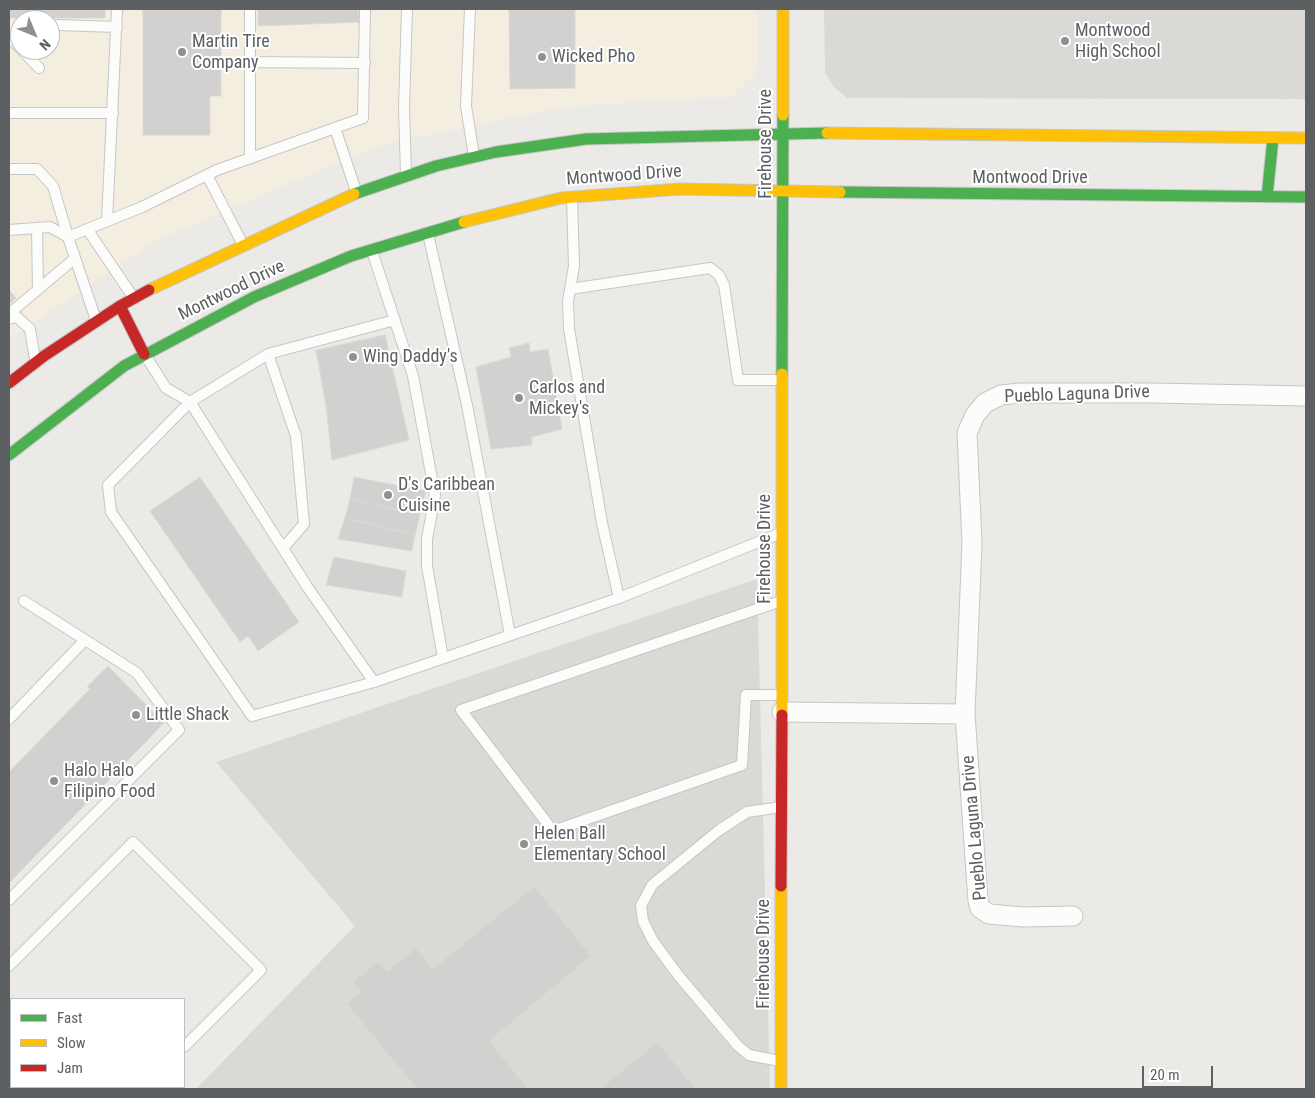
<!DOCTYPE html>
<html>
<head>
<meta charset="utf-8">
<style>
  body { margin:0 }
  #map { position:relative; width:1315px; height:1098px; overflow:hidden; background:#ebeae6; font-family:"Roboto Condensed",sans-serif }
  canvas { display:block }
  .frame { position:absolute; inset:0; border:10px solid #5c6063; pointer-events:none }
  .legend { position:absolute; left:10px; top:998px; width:175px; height:90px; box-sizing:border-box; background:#fff; border:1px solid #bebfc1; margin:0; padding:6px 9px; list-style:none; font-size:15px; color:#5c6063 }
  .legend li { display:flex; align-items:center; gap:10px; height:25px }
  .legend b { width:25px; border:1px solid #bebfc1 }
  .north { position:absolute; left:10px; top:10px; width:50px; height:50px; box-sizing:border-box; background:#fff; border:1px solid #bebfc1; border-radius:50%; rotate:135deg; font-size:14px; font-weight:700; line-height:20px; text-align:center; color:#5c6063 }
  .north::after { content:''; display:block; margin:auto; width:18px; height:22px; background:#8e9091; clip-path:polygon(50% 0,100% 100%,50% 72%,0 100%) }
  .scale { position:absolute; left:1142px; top:1066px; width:71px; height:22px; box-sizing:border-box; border:2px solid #5c6063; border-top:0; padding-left:6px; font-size:15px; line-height:18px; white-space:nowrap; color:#5c6063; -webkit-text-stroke:4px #fff; paint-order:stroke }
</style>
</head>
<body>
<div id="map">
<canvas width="1315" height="1098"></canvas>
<div class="frame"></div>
<ul class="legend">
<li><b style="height:6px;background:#4caf50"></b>Fast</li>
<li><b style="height:6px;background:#ffc107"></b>Slow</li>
<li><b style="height:6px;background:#c62828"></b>Jam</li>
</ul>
<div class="north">N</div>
<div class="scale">20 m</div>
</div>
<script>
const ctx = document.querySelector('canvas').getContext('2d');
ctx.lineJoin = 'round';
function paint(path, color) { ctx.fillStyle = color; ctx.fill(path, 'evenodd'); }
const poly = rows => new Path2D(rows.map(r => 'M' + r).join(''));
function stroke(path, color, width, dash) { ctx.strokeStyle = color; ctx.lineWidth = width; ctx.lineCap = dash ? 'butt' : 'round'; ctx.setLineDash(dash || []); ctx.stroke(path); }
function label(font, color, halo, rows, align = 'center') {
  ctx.font = font + ' "Roboto Condensed",sans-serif'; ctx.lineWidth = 4; ctx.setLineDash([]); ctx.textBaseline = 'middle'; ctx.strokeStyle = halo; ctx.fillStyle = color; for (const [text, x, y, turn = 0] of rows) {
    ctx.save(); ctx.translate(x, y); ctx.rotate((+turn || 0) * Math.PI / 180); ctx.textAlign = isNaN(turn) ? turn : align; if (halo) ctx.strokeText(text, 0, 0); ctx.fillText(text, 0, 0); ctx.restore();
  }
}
const commercial = poly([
  [9,9,757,9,759,50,755,74,731,97,657,100,561,108,383,144,157,240,9,339],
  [20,20,50,20,50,50,20,50]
]);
const education = poly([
  [824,9,1306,9,1306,99,847,98,834,87,825,72],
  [757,579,770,1089,196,1089,355,926,216,762]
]);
const building = poly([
  [9,9,105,9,105,18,9,18,9,9],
  [143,9,221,9,221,96,210,96,210,135,143,135,143,9],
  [258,9,358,9,359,22,258,26,258,9],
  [509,9,575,9,575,88,510,89,509,9],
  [9,290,16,298,9,305,9,290],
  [385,335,409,440,332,460,326,405,316,350,385,335],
  [529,343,530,352,548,349,562,429,532,437,532,445,491,449,476,367,511,357,509,348,529,343],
  [200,477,299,622,258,651,248,636,240,642,150,511,200,477],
  [354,477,426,491,420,515,350,499,354,477],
  [350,499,420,515,415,535,345,518,350,499],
  [345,518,415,535,412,551,338,539,345,518],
  [334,557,406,571,402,597,326,585,334,557],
  [108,666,164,723,9,883,9,772,90,689,87,687,108,666],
  [534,886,591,956,489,1041,528,1089,417,1089,347,1004,361,992,353,982,378,962,387,972,416,948,433,969,534,886],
  [657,1042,696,1089,600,1089,657,1042]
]);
const lane = poly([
  [250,9,250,158],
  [470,9,466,106,474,156],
  [26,20,26,18],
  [58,25,117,27],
  [9,37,20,48],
  [22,50,39,68],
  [250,62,365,63],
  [9,113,113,113],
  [335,128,356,191],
  [9,169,37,169,53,186,68,237,96,320],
  [207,175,242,243],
  [406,175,404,108,407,9],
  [572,198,574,266,568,301,569,329,602,523,619,598],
  [107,221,117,9],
  [37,228,38,289],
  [87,229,133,297],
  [9,230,50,227,68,237],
  [428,234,467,405,510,635],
  [68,237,142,207,217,170,363,118,365,9],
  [372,251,413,376,435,495,427,539,427,566,443,658],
  [570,289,710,268,719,275,724,285,738,380,782,380],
  [9,314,74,259],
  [9,319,17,317,30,329,35,359],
  [268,354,395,320],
  [145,355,166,388,190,402,308,588,374,682,619,598,781,533],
  [284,547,304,524,296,436,268,354,190,402,108,485,111,512,252,716,374,682],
  [781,695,746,695,742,765,553,831,461,710,781,601],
  [9,719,85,640],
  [9,900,179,730,137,673,24,601],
  [9,966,133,842,261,970,184,1047],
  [780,1061,749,1055,738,1046,678,975,653,941,643,921,641,906,652,885,718,831,747,812,781,807],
  [142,1089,144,1087]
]);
const street = poly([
  [782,712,965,714],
  [1073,916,1023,917,989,914,980,908,978,901,965,714,972,543,967,433,975,415,985,403,1001,395,1020,393,1152,393,1306,396]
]);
const fast = poly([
  [840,192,1306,197],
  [354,194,436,166,496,152,586,139,827,133],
  [1267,197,1273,138],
  [782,374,783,115],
  [9,455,124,366,254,297,351,256,464,222]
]);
const slow = poly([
  [783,115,783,9],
  [827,133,1306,138],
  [464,222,561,198,680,189,840,192],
  [149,290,354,194],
  [782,715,782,374],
  [781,1089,781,886]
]);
const jam = poly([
  [120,306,144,354],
  [9,383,44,356,120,306,149,290],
  [781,886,782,715]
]);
const markers = [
  [1065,41,5,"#8e9091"],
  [182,52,5,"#8e9091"],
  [542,57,5,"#8e9091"],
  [353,357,5,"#8e9091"],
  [519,398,5,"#8e9091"],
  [388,495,5,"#8e9091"],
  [136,715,5,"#8e9091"],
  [54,781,5,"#8e9091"],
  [524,844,5,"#8e9091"]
];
const poiNames = [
  ["Montwood",1075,31],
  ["High School",1075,52],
  ["Martin Tire",192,42],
  ["Company",192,63],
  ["Wicked Pho",552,57],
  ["Wing Daddy's",363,357],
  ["Carlos and",529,388],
  ["Mickey's",529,409],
  ["D's Caribbean",398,485],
  ["Cuisine",398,506],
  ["Little Shack",146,715],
  ["Halo Halo",64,771],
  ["Filipino Food",64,792],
  ["Helen Ball",534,834],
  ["Elementary School",534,855]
];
const streetNames = [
  ["Firehouse Drive",766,144,-90],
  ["Montwood Drive",624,176,-4],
  ["Montwood Drive",1030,178],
  ["Montwood Drive",232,291,-26],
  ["Pueblo Laguna Drive",1077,395,-2],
  ["Firehouse Drive",765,549,-90],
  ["Pueblo Laguna Drive",975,828,-95],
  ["Firehouse Drive",764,954,-90]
];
paint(commercial, '#f4eee0');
paint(education, '#dbd9d5');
paint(building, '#d2d1cf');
stroke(building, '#dad9d6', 1);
stroke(lane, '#c6c6c6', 12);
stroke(street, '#c6c6c6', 21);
stroke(fast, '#c6c7c7', 13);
stroke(slow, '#c6c7c7', 13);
stroke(jam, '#c6c7c7', 13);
stroke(lane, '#fcfcfb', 10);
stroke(street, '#fcfcfb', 19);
stroke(fast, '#4caf50', 11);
stroke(slow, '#ffc107', 11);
stroke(jam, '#c62828', 11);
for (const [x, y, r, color] of markers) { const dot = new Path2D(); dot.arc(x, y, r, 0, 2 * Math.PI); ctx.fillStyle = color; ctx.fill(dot); stroke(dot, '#fff', 2); }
label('18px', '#5c6063', '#fff', poiNames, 'left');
label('18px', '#5c6063', '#fff', streetNames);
</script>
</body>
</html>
